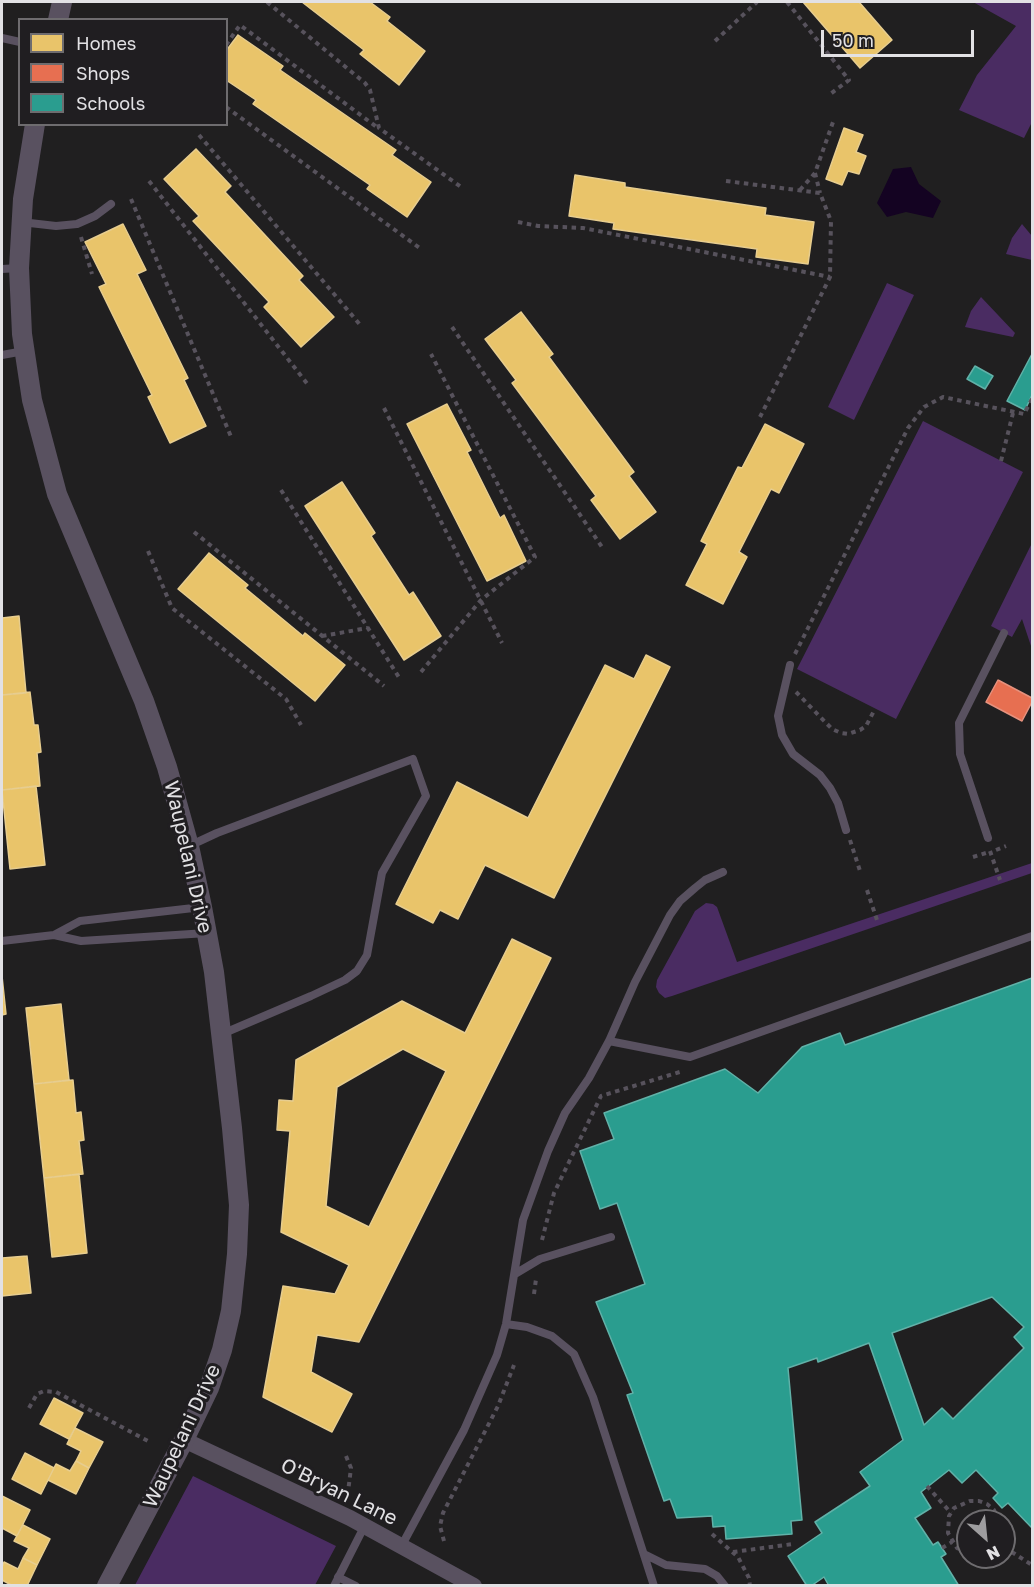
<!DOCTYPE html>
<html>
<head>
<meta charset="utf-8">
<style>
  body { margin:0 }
  #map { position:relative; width:1034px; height:1587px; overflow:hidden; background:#201f20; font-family:"Golos Text",sans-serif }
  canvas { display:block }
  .frame { position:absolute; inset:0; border:3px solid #e2e1e4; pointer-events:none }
  .legend { position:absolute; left:18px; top:18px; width:210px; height:108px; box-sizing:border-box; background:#201e21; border:2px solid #6e6c6f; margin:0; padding:8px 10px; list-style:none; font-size:18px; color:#e2e1e4 }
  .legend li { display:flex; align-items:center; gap:12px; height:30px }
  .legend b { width:30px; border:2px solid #6e6c6f }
  .north { position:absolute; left:956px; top:1509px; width:60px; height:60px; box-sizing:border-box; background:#201e21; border:2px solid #6e6c6f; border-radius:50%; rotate:153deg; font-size:16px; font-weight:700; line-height:24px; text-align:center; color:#e2e1e4 }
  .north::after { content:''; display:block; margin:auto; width:21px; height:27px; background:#9e9d9f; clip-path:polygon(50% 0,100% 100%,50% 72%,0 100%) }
  .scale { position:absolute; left:821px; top:30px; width:153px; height:27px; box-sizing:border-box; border:3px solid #e2e1e4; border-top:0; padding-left:8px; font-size:18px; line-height:21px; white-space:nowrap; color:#e2e1e4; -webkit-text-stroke:4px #201e21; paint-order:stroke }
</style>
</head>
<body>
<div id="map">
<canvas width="1034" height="1587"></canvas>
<div class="frame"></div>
<ul class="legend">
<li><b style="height:16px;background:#e9c46a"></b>Homes</li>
<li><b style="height:16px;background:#e76f51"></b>Shops</li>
<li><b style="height:16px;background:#2a9d8f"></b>Schools</li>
</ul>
<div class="north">N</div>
<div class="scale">50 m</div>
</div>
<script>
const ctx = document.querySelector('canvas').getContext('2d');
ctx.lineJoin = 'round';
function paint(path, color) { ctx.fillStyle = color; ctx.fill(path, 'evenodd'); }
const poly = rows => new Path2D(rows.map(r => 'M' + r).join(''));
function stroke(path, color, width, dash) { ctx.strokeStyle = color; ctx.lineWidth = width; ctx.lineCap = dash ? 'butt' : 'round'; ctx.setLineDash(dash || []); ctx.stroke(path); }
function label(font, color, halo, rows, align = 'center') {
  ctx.font = font + ' "Golos Text",sans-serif'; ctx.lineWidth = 6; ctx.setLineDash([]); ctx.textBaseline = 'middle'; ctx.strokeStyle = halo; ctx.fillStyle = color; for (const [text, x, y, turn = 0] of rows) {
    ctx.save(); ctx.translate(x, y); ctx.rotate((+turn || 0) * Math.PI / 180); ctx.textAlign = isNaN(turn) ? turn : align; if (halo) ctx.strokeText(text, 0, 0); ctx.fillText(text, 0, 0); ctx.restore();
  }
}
const green = poly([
  [973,2,1032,2,1032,122,1024,138,959,110,977,75,1016,26],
  [1022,224,1032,236,1032,260,1006,254,1012,238],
  [887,283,914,295,854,420,828,407],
  [981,297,1015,333,1013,337,965,327,971,311],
  [923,421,1023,472,896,719,797,669],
  [1032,543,1032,649,1022,619,1012,637,991,626],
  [1032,863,1032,873,672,996,665,998,659,993,656,987,657,980,695,911,706,903,713,904,717,907,737,962],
  [193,1476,336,1546,315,1585,135,1585]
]);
const water = poly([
  [911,167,919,184,941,201,933,218,906,212,887,217,877,203,893,169]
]);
const homes = poly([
  [302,2,370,2,390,17,387,21,425,51,399,85,360,54,364,50,302,2],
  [803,2,859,2,892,40,860,68,803,2],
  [238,35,283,66,280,70,396,150,392,155,431,182,407,217,367,189,370,185,253,104,256,100,226,80,226,51,238,35],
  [844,128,863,135,856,152,866,156,859,174,848,171,842,185,826,179,844,128],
  [196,149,231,186,225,192,303,276,299,280,334,317,301,347,264,307,269,302,193,221,199,216,164,179,196,149],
  [575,175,625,183,625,187,766,208,765,215,814,222,808,264,756,257,757,249,613,229,614,223,569,216,575,175],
  [123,224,146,270,137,274,188,378,184,380,206,426,170,443,148,397,152,395,99,287,106,284,85,242,123,224],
  [521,312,553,354,549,357,634,472,629,476,656,512,620,539,591,500,596,496,512,383,516,380,485,339,521,312],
  [447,404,471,450,467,452,500,518,504,515,526,561,487,581,407,424,447,404],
  [765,424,804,444,779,493,771,489,739,552,747,557,723,604,686,585,707,544,701,541,738,467,742,468,765,424],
  [342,482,375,533,371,536,409,595,413,592,441,636,404,660,305,506,342,482],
  [209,553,248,585,245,588,303,636,305,633,345,665,315,701,178,589,209,553],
  [19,616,26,693,2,695,2,618,19,616],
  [646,655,670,667,554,898,485,865,458,919,440,910,433,923,396,904,457,782,528,818,605,665,634,679,646,655],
  [30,692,34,725,38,725,41,752,37,753,40,786,2,790,2,695,30,692],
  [36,786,45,865,10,869,2,790,36,786],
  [512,939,551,958,359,1342,317,1335,311,1372,352,1394,332,1432,263,1397,283,1286,335,1294,349,1265,281,1232,290,1131,277,1130,279,1100,293,1101,296,1060,402,1001,465,1033,512,939],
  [403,1049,446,1071,369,1227,326,1206,337,1087,403,1049],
  [2,976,6,1014,2,1015,2,976],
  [61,1004,69,1080,34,1084,26,1008,61,1004],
  [73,1080,76,1113,81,1112,84,1140,79,1141,83,1174,44,1178,34,1084,73,1080],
  [79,1174,87,1253,52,1257,44,1178,79,1174],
  [27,1256,31,1293,2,1296,2,1258,27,1256],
  [54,1398,83,1413,69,1439,40,1424,54,1398],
  [75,1428,103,1442,89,1468,76,1461,81,1451,67,1444,75,1428],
  [25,1453,54,1468,41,1494,12,1479,25,1453],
  [76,1461,89,1468,76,1494,48,1480,56,1464,70,1471,76,1461],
  [2,1496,30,1510,17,1536,2,1528,2,1496],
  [23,1525,50,1539,37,1565,23,1558,29,1548,14,1541,23,1525],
  [23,1558,37,1565,27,1586,13,1586,2,1580,2,1567,4,1562,18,1569,23,1558]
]);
const shops = poly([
  [998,680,1032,698,1032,702,1022,721,986,702,998,680]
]);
const schools = poly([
  [1032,354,1032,395,1025,410,1007,401,1032,354],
  [975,366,993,376,985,389,967,379,975,366],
  [1032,978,1032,1528,1008,1503,1002,1508,993,1498,998,1493,976,1470,962,1483,949,1470,921,1492,931,1508,915,1518,933,1545,938,1542,946,1554,941,1557,959,1586,829,1586,824,1577,811,1586,807,1586,788,1556,822,1533,815,1522,870,1486,860,1472,903,1440,869,1343,818,1362,817,1358,788,1368,802,1520,791,1521,792,1534,726,1539,725,1526,713,1527,712,1516,677,1518,670,1499,664,1501,627,1395,633,1393,596,1302,645,1284,617,1203,600,1209,580,1151,614,1139,604,1113,725,1069,758,1093,802,1047,840,1033,845,1045,1032,978],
  [992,1297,1024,1327,1014,1337,1024,1348,953,1419,942,1408,924,1425,892,1333,992,1297]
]);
const path = poly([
  [267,2,365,83,370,90,379,128,461,187],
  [787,2,849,80,829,95],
  [715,41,757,2],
  [226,45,240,25,378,128],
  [226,107,421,249],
  [199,135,362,327],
  [815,173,820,193],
  [149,181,309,386],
  [726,181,820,193,831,221,830,277,760,417],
  [800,190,815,173,833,122],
  [131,199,232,439],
  [518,222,538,226,583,228,830,277],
  [81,237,92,274],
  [452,327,604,550],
  [384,408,502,643],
  [1001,461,1013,413],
  [281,490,400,679],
  [194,532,384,686],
  [148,551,172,608,286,699,301,725],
  [322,636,368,628],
  [795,654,908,428,924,407,943,397,1024,414,1032,399],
  [421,672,481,600,535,557,431,354],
  [796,692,832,729,841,733,848,734,860,730,866,726,875,709],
  [850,840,860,871],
  [996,850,1006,846],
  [990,851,1000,880],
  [973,857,989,852],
  [867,890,877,920],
  [542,1240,554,1193,601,1096,683,1071],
  [534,1294,536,1279],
  [29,1408,37,1394,44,1391,56,1392,148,1441],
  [346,1456,351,1468,348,1492],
  [927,1486,951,1513],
  [712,1534,738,1557,749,1578,750,1586],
  [444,1541,440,1526,443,1513,498,1406,514,1365],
  [1004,1547,1032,1565],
  [942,1548,952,1542],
  [733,1552,793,1544],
  [968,1552,957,1548,948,1533,949,1516,954,1508,970,1501,979,1501,987,1504,994,1510,999,1521]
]);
const service = poly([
  [2,38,20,42],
  [21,222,56,226,77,224,95,216,111,204],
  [2,269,19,268],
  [2,355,24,351],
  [790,665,778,716,782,735,793,754,820,775,830,788,838,803,846,830],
  [988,838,960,754,959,723,1004,633],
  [189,846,217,833,413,759,426,796,382,873,367,955,357,971,345,980,311,996,222,1034],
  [54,935,80,921,202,907],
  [2,941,54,935,81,941,207,933],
  [609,1041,690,1057,1032,936],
  [515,1274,540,1259,611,1237],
  [506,1324,527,1327,552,1336,574,1354,593,1397,654,1586],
  [402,1545,464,1430,497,1355,506,1324,523,1220,548,1151,565,1113,589,1078,609,1041,635,982,670,915,680,901,695,888,705,880,723,872],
  [644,1554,666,1565,705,1569,717,1576,725,1586],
  [338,1577,356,1586],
  [334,1586,364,1527]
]);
const minor = poly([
  [184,1440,350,1518,474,1586]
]);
const tertiary = poly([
  [58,20,62,2],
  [35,124,23,199,19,268,22,334,32,400,57,494,144,701,167,767,189,846,202,907,214,972,232,1128,239,1205,237,1254,231,1311,222,1350,209,1388,184,1440,107,1586]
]);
const streetNames = [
  ["Waupelani Drive",188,857,77],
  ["Waupelani Drive",182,1436,-65],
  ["O'Bryan Lane",339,1492,26]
];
paint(green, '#4a2c62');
paint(water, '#140322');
paint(homes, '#e9c46a');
stroke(homes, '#e7cd8f', 1.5);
paint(shops, '#e76f51');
stroke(shops, '#e6917d', 1.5);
paint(schools, '#2a9d8f');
stroke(schools, '#61b1a8', 1.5);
stroke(path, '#57525c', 4, [4.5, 4.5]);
stroke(service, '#595160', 8);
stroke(minor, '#595160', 16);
stroke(tertiary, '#595160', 20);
label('20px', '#e2e1e4', '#201e21', streetNames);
</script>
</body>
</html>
